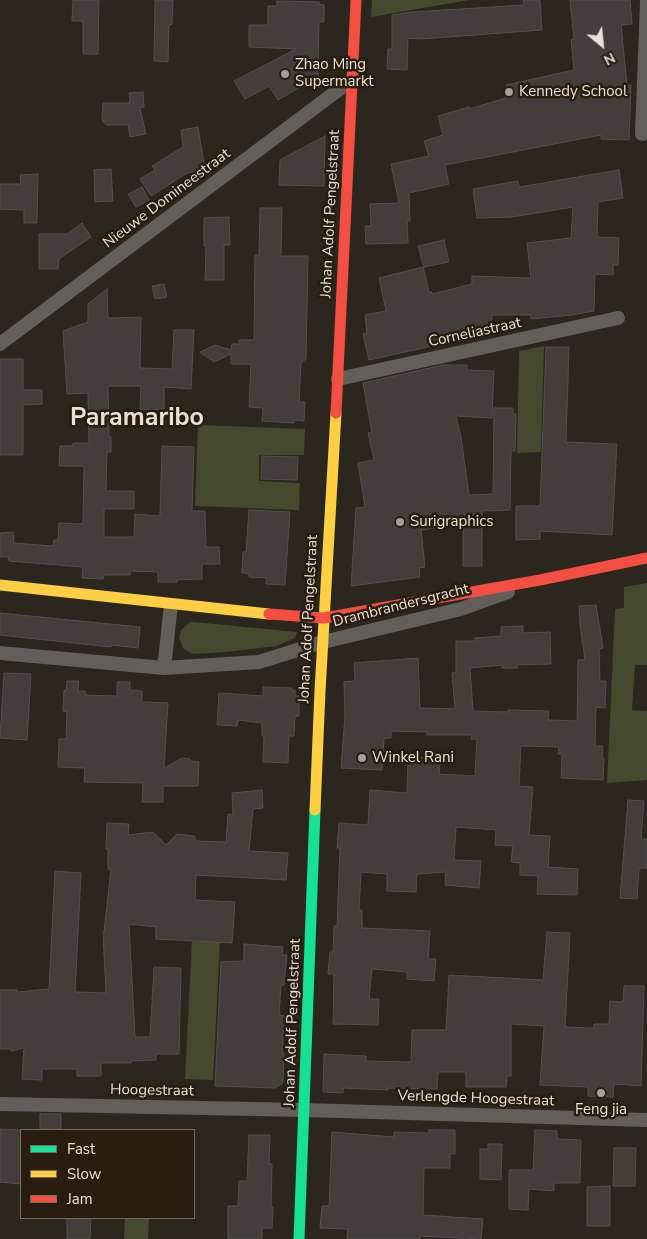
<!DOCTYPE html>
<html>
<head>
<meta charset="utf-8">
<style>
  body { margin:0 }
  #map { position:relative; width:647px; height:1239px; overflow:hidden; background:#2b261e; font-family:"Nunito Sans",sans-serif }
  canvas { display:block }
  .legend { position:absolute; left:20px; top:1129px; width:175px; height:90px; box-sizing:border-box; background:#281d0f; border:1px solid #756b5f; margin:0; padding:6px 9px; list-style:none; font-size:15px; color:#e8e1d8 }
  .legend li { display:flex; align-items:center; gap:10px; height:25px }
  .legend b { width:25px; border:1px solid #756b5f }
  .north { position:absolute; left:577px; top:20px; width:50px; height:50px; -webkit-text-stroke:4px #281d0f; paint-order:stroke; rotate:152deg; font-size:14px; font-weight:700; line-height:20px; text-align:center; color:#e8e1d8 }
  .north::after { content:''; display:block; margin:auto; width:18px; height:22px; background:#e8e1d8; clip-path:polygon(50% 0,100% 100%,50% 72%,0 100%) }
</style>
</head>
<body>
<div id="map">
<canvas width="647" height="1239"></canvas>
<ul class="legend">
<li><b style="height:6px;background:#16e098"></b>Fast</li>
<li><b style="height:6px;background:#ffcf43"></b>Slow</li>
<li><b style="height:6px;background:#f24e42"></b>Jam</li>
</ul>
<div class="north">N</div>
</div>
<script>
const ctx = document.querySelector('canvas').getContext('2d');
ctx.lineJoin = 'round';
function paint(path, color) { ctx.fillStyle = color; ctx.fill(path, 'evenodd'); }
const poly = rows => new Path2D(rows.map(r => 'M' + r).join(''));
function stroke(path, color, width, dash) { ctx.strokeStyle = color; ctx.lineWidth = width; ctx.lineCap = dash ? 'butt' : 'round'; ctx.setLineDash(dash || []); ctx.stroke(path); }
function label(font, color, halo, rows, align = 'center') {
  ctx.font = font + ' "Nunito Sans",sans-serif'; ctx.lineWidth = 5; ctx.setLineDash([]); ctx.textBaseline = 'middle'; ctx.strokeStyle = halo; ctx.fillStyle = color; for (const [text, x, y, turn = 0] of rows) {
    ctx.save(); ctx.translate(x, y); ctx.rotate((+turn || 0) * Math.PI / 180); ctx.textAlign = isNaN(turn) ? turn : align; if (halo) ctx.strokeText(text, 0, 0); ctx.fillText(text, 0, 0); ctx.restore();
  }
}
const green = poly([
  [372,0,469,0,371,17],
  [544,346,541,452,517,453,519,351],
  [198,425,305,429,304,455,259,455,259,481,300,483,299,510,195,506],
  [647,583,647,665,635,665,632,710,647,711,647,780,607,783,615,609,624,608,624,587],
  [190,622,194,622,297,632,295,638,277,646,226,652,192,654,183,648,179,638,181,630],
  [192,939,220,940,213,1080,185,1079],
  [125,1218,149,1218,148,1239,124,1239]
]);
const building = poly([
  [73,0,99,0,98,54,83,54,83,21,72,21,73,0],
  [155,0,173,0,172,24,169,25,168,62,154,61,155,0],
  [523,0,540,0,542,30,421,39,408,38,407,70,387,69,388,49,392,49,392,15,412,12,524,5,523,0],
  [570,0,630,0,632,24,621,25,627,85,631,85,629,140,601,139,601,135,445,165,449,184,409,193,410,221,407,221,408,243,366,244,365,226,371,226,370,204,399,203,391,164,429,156,424,141,443,135,438,116,469,107,469,109,509,97,506,85,574,70,571,40,574,39,570,0],
  [277,1,319,2,319,4,324,5,324,22,319,22,318,79,312,80,278,100,269,86,245,99,234,81,296,49,249,47,249,25,268,25,268,6,277,6,277,1],
  [143,92,144,107,140,108,146,134,130,137,128,125,106,125,102,120,103,103,130,103,129,93,143,92],
  [198,127,205,170,187,173,151,196,140,179,155,170,152,166,183,147,181,130,198,127],
  [325,136,324,186,279,185,280,160,325,136],
  [111,169,113,201,95,202,94,170,111,169],
  [619,170,623,198,598,202,597,237,619,238,618,265,613,265,613,275,595,274,594,311,572,315,531,319,531,315,492,315,491,330,466,329,468,338,369,360,363,334,367,333,365,315,386,311,379,278,423,267,429,292,432,292,432,294,472,284,472,276,531,278,527,243,571,238,573,207,512,217,477,218,473,189,518,181,519,187,619,170],
  [38,174,37,223,24,223,24,210,0,209,0,184,21,184,20,175,38,174],
  [142,187,149,200,136,207,128,194,142,187],
  [260,208,282,208,281,256,308,256,306,359,301,363,299,402,305,402,304,421,294,420,294,423,262,421,263,408,249,407,251,364,231,364,231,354,214,362,200,352,215,345,231,350,232,344,239,344,239,340,254,340,255,255,259,255,260,208],
  [229,217,230,245,224,245,224,280,205,280,206,246,204,246,204,218,229,217],
  [82,223,91,237,59,259,58,269,39,269,39,234,67,234,82,223],
  [444,240,449,262,424,267,418,246,444,240],
  [164,284,167,297,155,299,152,286,164,284],
  [107,289,108,318,141,317,140,368,172,369,174,330,194,330,191,389,164,387,164,410,140,409,141,386,108,386,109,437,111,437,111,452,107,452,106,491,134,491,134,509,104,509,104,537,134,537,135,514,160,516,162,446,194,447,192,511,205,511,206,547,219,547,220,564,202,564,202,579,177,580,177,582,158,582,158,572,130,571,130,575,104,575,103,579,82,578,83,567,9,561,8,557,0,557,0,533,13,532,14,543,53,546,54,540,58,540,59,523,83,524,84,466,59,466,60,446,73,446,73,443,89,443,88,393,67,394,63,331,88,322,88,304,107,289],
  [546,347,569,347,566,442,617,444,612,535,540,531,540,539,516,540,516,506,540,506,546,347],
  [0,359,23,359,23,390,42,390,42,404,23,405,23,455,0,455,0,359],
  [443,365,467,365,467,370,494,371,492,418,456,416,461,437,469,495,493,494,494,408,513,408,513,414,516,414,515,451,511,451,510,510,482,511,482,566,463,566,463,524,421,530,425,567,419,568,420,577,351,586,356,508,365,507,358,463,374,460,368,433,372,432,363,383,443,365],
  [262,456,298,457,297,480,261,479,262,456],
  [249,510,290,512,285,585,266,584,267,578,249,577,249,574,242,573,243,552,246,552,249,510],
  [596,605,603,648,599,649,600,681,606,681,605,708,596,707,595,746,603,746,602,758,604,758,603,780,561,778,562,754,558,754,559,747,521,746,519,786,533,787,529,835,550,836,548,867,578,869,577,895,537,894,538,876,520,875,520,863,511,862,513,846,495,845,496,830,456,827,454,860,481,861,479,888,445,885,446,872,417,874,416,892,387,891,387,874,361,872,359,910,362,910,362,928,430,931,428,959,436,959,434,981,407,979,407,972,372,969,369,999,379,999,378,1025,333,1024,334,974,328,974,330,952,333,952,334,926,337,926,340,848,337,848,339,823,368,825,370,790,407,793,408,757,434,758,433,761,440,762,439,774,475,776,477,739,471,739,472,735,427,735,427,732,391,731,391,738,384,738,382,770,341,768,345,716,344,682,355,681,354,663,418,658,420,708,455,709,452,673,456,672,456,641,475,641,475,638,501,636,501,627,523,626,523,633,550,632,551,664,517,665,517,668,502,668,502,665,470,668,473,711,508,712,508,710,549,711,548,720,577,721,578,660,585,660,580,624,579,606,596,605],
  [0,613,140,627,138,648,111,645,111,647,0,635,0,613],
  [4,673,31,674,27,740,0,738,4,673],
  [67,681,79,681,78,691,85,691,85,695,117,696,117,682,130,682,130,690,142,691,142,702,168,703,164,768,182,758,190,759,190,761,199,762,198,786,163,786,163,802,142,802,143,783,84,782,85,768,58,767,59,739,66,739,67,712,63,711,64,690,66,690,67,681],
  [263,687,292,688,292,691,295,690,295,696,299,696,299,716,295,716,294,736,289,736,288,763,263,762,264,736,262,736,262,723,238,720,237,726,217,725,219,693,263,696,263,687],
  [262,790,263,808,253,809,249,851,288,853,286,880,196,875,195,900,235,902,232,943,156,939,156,927,129,924,135,1037,150,1037,154,967,181,968,179,1054,156,1054,156,1060,131,1061,131,1063,101,1063,101,1076,77,1076,77,1069,42,1069,42,1080,22,1079,24,1048,11,1051,11,1049,0,1049,0,990,17,990,17,992,49,989,55,871,81,873,75,992,106,993,103,932,104,932,111,869,108,869,108,849,106,849,107,823,129,824,128,835,153,832,166,845,177,834,194,836,196,841,226,842,228,814,233,815,232,793,262,790],
  [628,800,644,801,641,839,647,839,647,868,639,868,637,899,620,898,628,800],
  [547,932,570,933,565,1027,594,1028,594,1024,609,1024,610,1001,623,1002,624,986,644,986,641,1086,614,1084,613,1097,588,1096,588,1087,540,1085,544,1026,511,1024,511,1076,507,1076,506,1087,466,1087,466,1072,438,1072,437,1089,388,1088,388,1090,343,1088,343,1093,323,1092,324,1054,366,1056,366,1061,411,1062,412,1030,446,1030,449,975,543,980,547,932],
  [244,944,283,947,282,955,287,955,284,985,281,985,279,1015,285,1016,282,1053,284,1053,283,1083,275,1088,215,1086,221,962,244,961,244,944],
  [40,1114,61,1114,61,1130,40,1130,40,1114],
  [0,1129,21,1130,21,1184,0,1182,0,1129],
  [429,1130,455,1130,455,1154,450,1154,450,1168,424,1168,423,1215,483,1219,481,1239,420,1236,420,1239,347,1239,348,1229,320,1228,322,1206,329,1206,332,1132,394,1137,394,1132,429,1133,429,1130],
  [535,1130,557,1131,557,1139,581,1140,580,1183,554,1183,554,1191,529,1189,528,1210,509,1209,509,1170,533,1170,535,1130],
  [249,1135,270,1135,269,1164,272,1164,271,1207,273,1207,272,1228,262,1228,262,1239,228,1239,228,1206,238,1206,239,1181,247,1181,249,1135],
  [488,1144,502,1144,501,1180,480,1179,480,1149,488,1149,488,1144],
  [614,1148,636,1148,635,1186,613,1186,614,1148],
  [610,1186,610,1226,587,1226,587,1187,610,1186],
  [67,1218,91,1218,90,1239,67,1239,67,1218]
]);
const street = poly([
  [642,134,647,2],
  [0,344,353,79],
  [338,379,618,318],
  [0,653,164,668,259,662,323,642,461,609,508,592],
  [164,668,171,605],
  [0,1104,304,1110,647,1120]
]);
const fast = poly([
  [299,1239,315,810]
]);
const slow = poly([
  [0,585,269,614],
  [315,810,320,691,336,413]
]);
const jam = poly([
  [336,413,356,0],
  [269,614,324,618,540,580,647,558]
]);
const markers = [
  [285,74,5,"#a6a097"],
  [509,92,5,"#a6a097"],
  [400,522,5,"#a6a097"],
  [362,758,5,"#a6a097"],
  [601,1093,5,"#a6a097"]
];
const poiNames = [
  ["Zhao Ming",295,65],
  ["Supermarkt",295,82],
  ["Kennedy School",519,92],
  ["Surigraphics",410,522],
  ["Winkel Rani",372,758],
  ["Feng jia",601,1110,"center"]
];
const streetNames = [
  ["Nieuwe Domineestraat",167,199,-37],
  ["Johan Adolf Pengelstraat",331,214,-87],
  ["Corneliastraat",475,333,-12],
  ["Drambrandersgracht",401,606,-14],
  ["Johan Adolf Pengelstraat",309,619,-87],
  ["Johan Adolf Pengelstraat",293,1023,-88],
  ["Hoogestraat",152,1091,1],
  ["Verlengde Hoogestraat",476,1099,2]
];
const townNames = [
  ["Paramaribo",137,419]
];
paint(green, '#45492d');
paint(building, '#433e3c');
stroke(building, '#55504e', 1);
stroke(street, '#625e5a', 14);
stroke(fast, '#16e098', 11);
stroke(slow, '#ffcf43', 11);
stroke(jam, '#f24e42', 11);
for (const [x, y, r, color] of markers) { const dot = new Path2D(); dot.arc(x, y, r, 0, 2 * Math.PI); ctx.fillStyle = color; ctx.fill(dot); stroke(dot, '#281d0f', 2); }
label('15px', '#e8e1d8', '#281d0f', poiNames, 'left');
label('15px', '#e8e1d8', '#281d0f', streetNames);
label('bold 25px', '#e8e1d8', '#281d0f', townNames);
</script>
</body>
</html>
